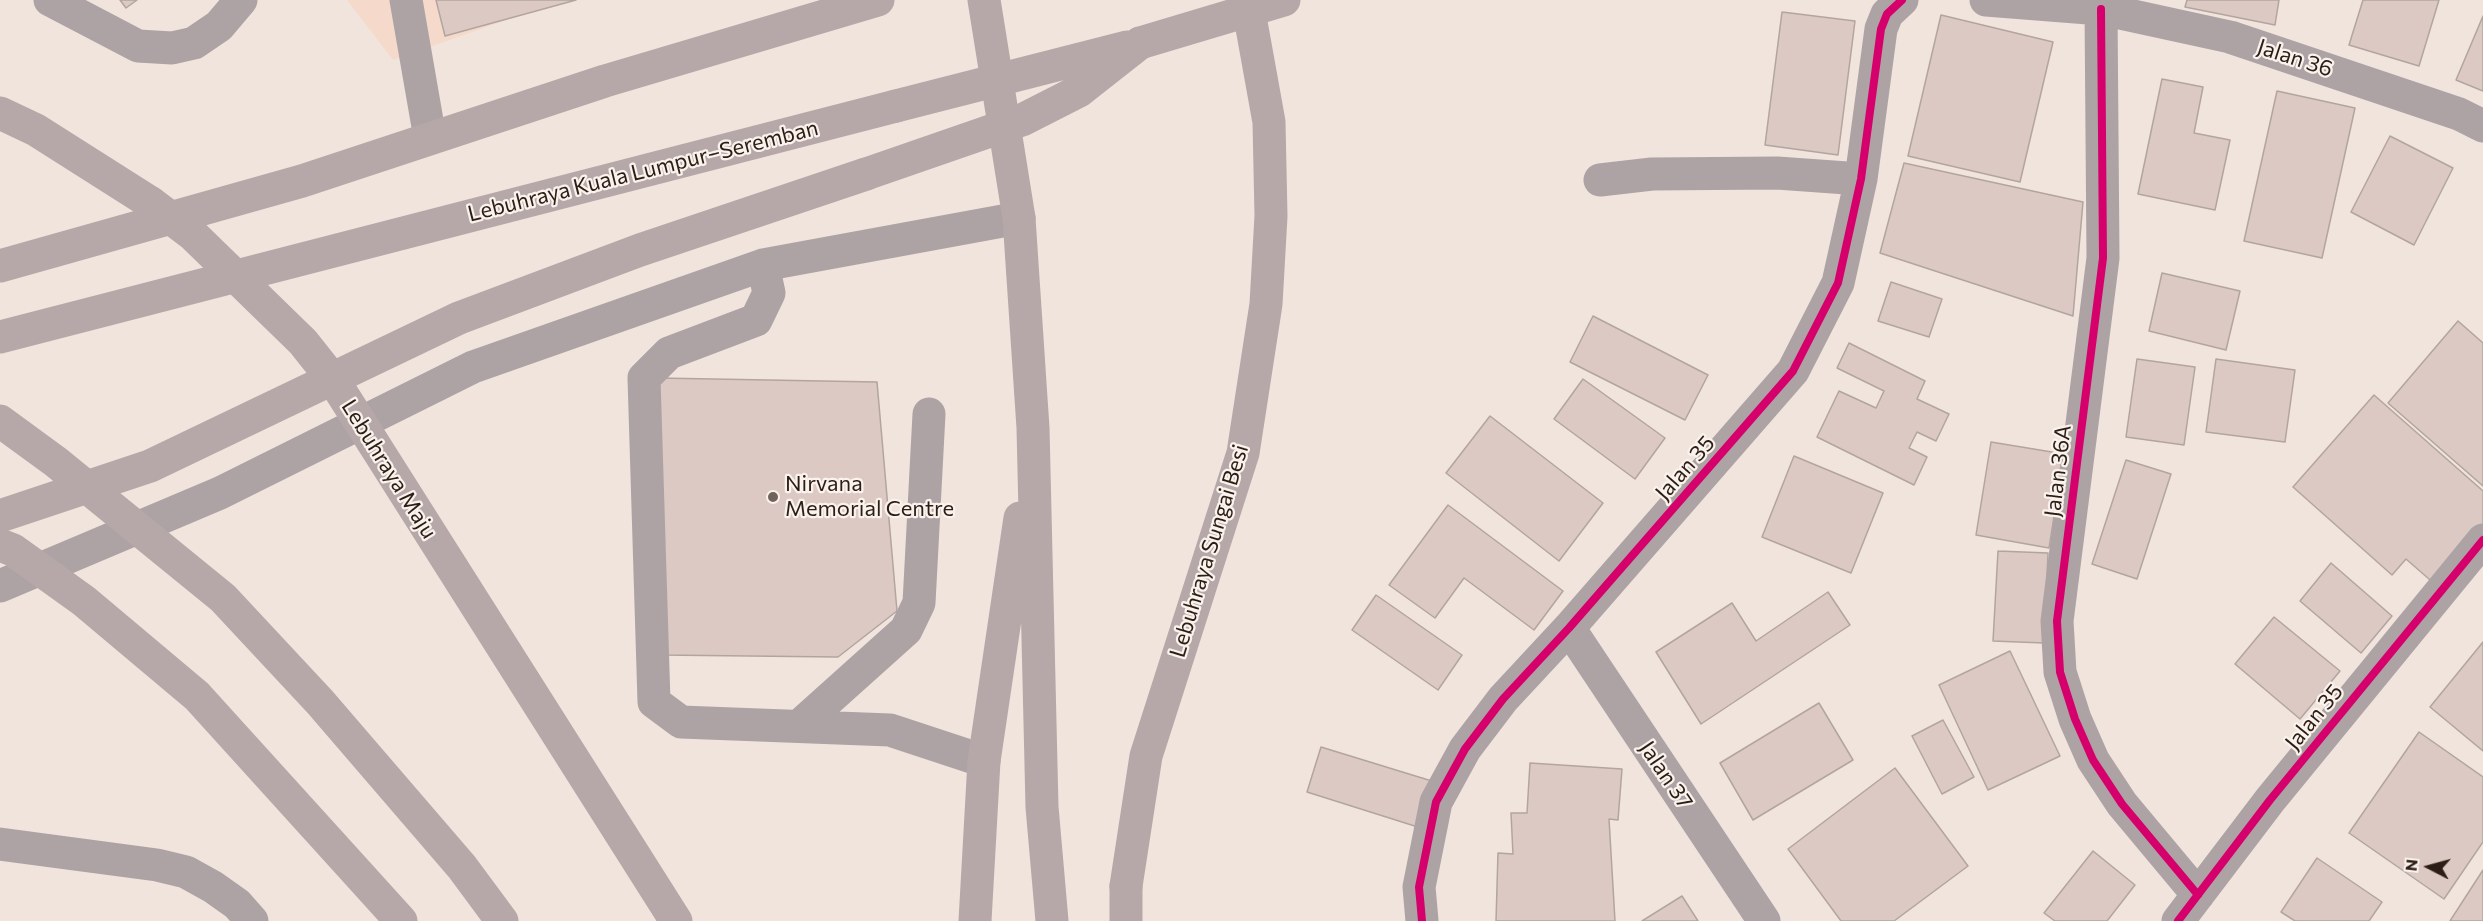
<!DOCTYPE html>
<html>
<head>
<meta charset="utf-8">
<style>
  body { margin:0 }
  #map { position:relative; width:2483px; height:921px; overflow:hidden; background:#f1e4dc; font-family:Commissioner,sans-serif }
  canvas { display:block }
  .north { position:absolute; left:2399px; top:837px; width:60px; height:60px; -webkit-text-stroke:4px #faf2ed; paint-order:stroke; rotate:276deg; font-size:16px; font-weight:700; line-height:24px; text-align:center; color:#2c1e15 }
  .north::after { content:''; display:block; margin:auto; width:21px; height:27px; background:#2c1e15; clip-path:polygon(50% 0,100% 100%,50% 72%,0 100%) }
</style>
</head>
<body>
<div id="map">
<canvas width="2483" height="921"></canvas>
<div class="north">N</div>
</div>
<script>
const ctx = document.querySelector('canvas').getContext('2d');
ctx.lineJoin = 'round';
function paint(path, color) { ctx.fillStyle = color; ctx.fill(path, 'evenodd'); }
const poly = rows => new Path2D(rows.map(r => 'M' + r).join(''));
function stroke(path, color, width, dash) { ctx.strokeStyle = color; ctx.lineWidth = width; ctx.lineCap = dash ? 'butt' : 'round'; ctx.setLineDash(dash || []); ctx.stroke(path); }
function label(font, color, halo, rows, align = 'center') {
  ctx.font = font + ' Commissioner,sans-serif'; ctx.lineWidth = 4.5; ctx.setLineDash([]); ctx.textBaseline = 'middle'; ctx.strokeStyle = halo; ctx.fillStyle = color; for (const [text, x, y, turn = 0] of rows) {
    ctx.save(); ctx.translate(x, y); ctx.rotate((+turn || 0) * Math.PI / 180); ctx.textAlign = isNaN(turn) ? turn : align; if (halo) ctx.strokeText(text, 0, 0); ctx.fillText(text, 0, 0); ctx.restore();
  }
}
const built = poly([
  [347,0,563,0,393,60]
]);
const building = poly([
  [120,0,137,0,126,8,120,0],
  [436,0,576,0,445,36,436,0],
  [2187,0,2279,0,2275,25,2185,7,2187,0],
  [2363,0,2439,0,2419,66,2349,45,2363,0],
  [1782,12,1855,21,1838,155,1765,145,1782,12],
  [1941,15,2053,42,2020,182,1908,156,1941,15],
  [2483,16,2483,91,2456,80,2483,16],
  [2162,79,2203,87,2194,133,2230,140,2215,210,2138,194,2162,79],
  [2277,91,2355,108,2322,258,2244,241,2277,91],
  [2390,136,2453,168,2414,245,2351,212,2390,136],
  [1904,163,2083,202,2073,316,1880,253,1904,163],
  [2162,273,2240,291,2226,350,2149,331,2162,273],
  [1891,282,1942,299,1929,337,1878,321,1891,282],
  [1593,316,1708,375,1685,420,1570,362,1593,316],
  [2458,321,2483,343,2483,486,2388,403,2458,321],
  [1849,343,1925,381,1917,399,1949,414,1936,441,1917,432,1909,448,1927,457,1914,485,1817,437,1839,391,1876,408,1884,391,1837,368,1849,343],
  [2137,359,2195,367,2184,445,2126,437,2137,359],
  [2216,359,2295,370,2285,442,2206,432,2216,359],
  [658,378,877,382,897,611,838,657,660,655,658,378],
  [1583,379,1665,438,1635,479,1554,419,1583,379],
  [2374,395,2483,491,2483,534,2437,586,2406,559,2392,575,2293,487,2374,395],
  [1490,416,1603,503,1559,561,1446,473,1490,416],
  [1991,442,2064,454,2049,548,1976,535,1991,442],
  [1794,456,1883,493,1851,573,1762,537,1794,456],
  [2126,460,2171,474,2137,579,2092,564,2126,460],
  [1448,505,1563,591,1534,630,1464,578,1435,618,1389,585,1448,505],
  [1998,551,2048,553,2044,643,1993,641,1998,551],
  [2331,563,2392,616,2361,653,2300,601,2331,563],
  [1828,592,1850,625,1701,724,1656,652,1732,603,1756,641,1828,592],
  [1376,595,1462,655,1438,690,1352,630,1376,595],
  [2274,617,2340,671,2300,719,2235,664,2274,617],
  [2483,642,2483,751,2430,707,2483,642],
  [2010,651,2060,756,1988,790,1939,685,2010,651],
  [1819,703,1853,760,1753,820,1720,763,1819,703],
  [1943,720,1974,777,1942,794,1912,736,1943,720],
  [2419,732,2483,777,2483,842,2444,899,2349,833,2419,732],
  [1321,747,1435,782,1421,828,1307,792,1321,747],
  [1530,763,1622,769,1618,820,1609,819,1615,921,1496,921,1498,853,1513,854,1511,813,1527,813,1530,763],
  [1895,768,1968,866,1894,921,1841,921,1788,849,1895,768],
  [2093,851,2135,885,2107,921,2055,921,2044,913,2093,851],
  [2317,858,2382,902,2369,921,2295,921,2281,912,2317,858],
  [2483,870,2483,921,2450,921,2483,870],
  [1682,896,1698,921,1642,921,1682,896]
]);
const minor = poly([
  [50,0,138,46,172,48,194,43,219,26,241,0],
  [406,0,430,138],
  [1986,0,2101,9,2230,37,2459,114,2483,126],
  [2101,9,2103,258,2057,621,2060,672,2075,719,2093,760,2122,804,2198,895],
  [1600,180,1652,174,1777,173,1861,179],
  [763,265,769,293,756,320,669,353,644,378,654,702,681,722,890,730,984,761],
  [0,586,220,493,473,367,763,265,1019,218],
  [1569,628,1764,921],
  [799,726,906,630,919,603,929,414],
  [0,844,157,865,186,872,213,887,237,904,252,921],
  [1422,921,1419,887,1436,802,1465,749,1503,699,1569,628,1793,371,1838,283,1861,179,1881,29,1887,14,1902,0],
  [2178,921,2270,800,2483,540]
]);
const highway = poly([
  [984,0,1019,218,1033,428,1042,807,1052,921],
  [1140,43,1284,0],
  [0,113,36,130,151,203],
  [0,266,302,181,605,81,878,0],
  [0,337,896,106],
  [0,516,150,466,459,318,640,250,866,174],
  [1126,886,1126,921],
  [975,921,984,761,1020,518]
]);
const highwayBridge = poly([
  [896,106,1127,47],
  [866,174,1022,120,1079,91,1140,43],
  [151,203,192,234,303,342,334,381,676,921],
  [0,421,56,462,223,598,320,702,462,867,502,921],
  [0,545,13,550,84,601,197,696,401,921],
  [1126,886,1146,756,1243,453,1266,304,1271,216,1269,122,1247,0]
]);
const cycleway = poly([
  [2101,9,2103,258,2057,621,2060,672,2075,719,2093,760,2122,804,2198,895],
  [1422,921,1419,887,1436,802,1465,749,1503,699,1569,628,1793,371,1838,283,1861,179,1881,29,1887,14,1902,0],
  [2178,921,2270,800,2483,540]
]);
const markers = [
  [773,497,6,"#71635b"]
];
const streetNames = [
  ["Jalan 36",2295,58,18],
  ["Lebuhraya Kuala Lumpur–Seremban",643,171,-14],
  ["Jalan 35",1685,468,-49],
  ["Lebuhraya Maju",389,469,58],
  ["Jalan 36A",2058,471,-83],
  ["Lebuhraya Sungai Besi",1209,551,-73],
  ["Jalan 35",2314,717,-51],
  ["Jalan 37",1666,775,56]
];
const poiNames = [
  ["Nirvana",785,484],
  ["Memorial Centre",785,509]
];
paint(built, '#f5dacb');
paint(building, '#dcc9c3');
stroke(building, '#b2a5a0', 1.5);
stroke(minor, '#ada3a5', 33);
stroke(highway, '#b6a8a9', 33);
stroke(highwayBridge, '#b6a8a9', 33);
stroke(cycleway, '#d6006c', 8);
for (const [x, y, r, color] of markers) { const dot = new Path2D(); dot.arc(x, y, r, 0, 2 * Math.PI); ctx.fillStyle = color; ctx.fill(dot); stroke(dot, '#faf2ed', 2); }
label('22px', '#2c1e15', '#faf2ed', streetNames);
label('22px', '#2c1e15', '#faf2ed', poiNames, 'left');
</script>
</body>
</html>
